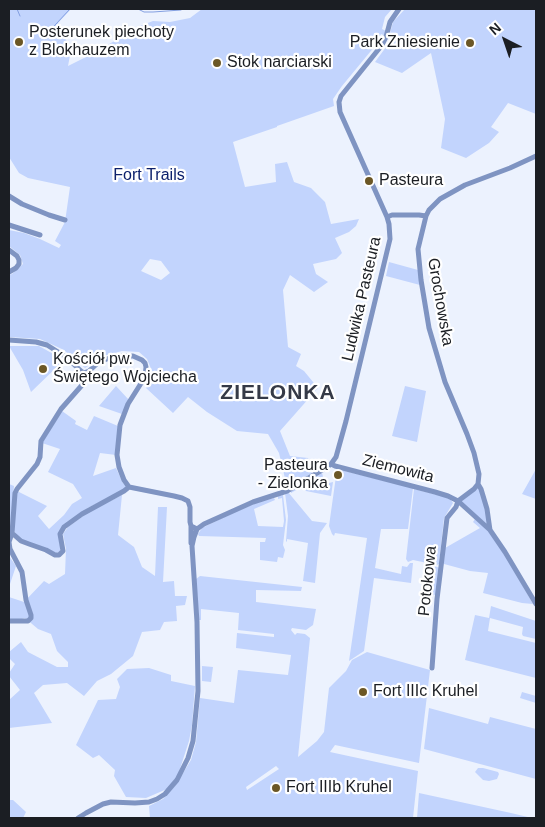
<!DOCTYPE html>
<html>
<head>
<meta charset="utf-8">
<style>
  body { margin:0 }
  #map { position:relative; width:545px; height:827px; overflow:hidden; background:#ecf2fe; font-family:Arial,sans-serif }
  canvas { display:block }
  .frame { position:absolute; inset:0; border:10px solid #1b1e23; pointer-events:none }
  .north { position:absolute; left:480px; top:15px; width:50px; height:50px; -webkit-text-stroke:4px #fff; paint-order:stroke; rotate:319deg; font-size:14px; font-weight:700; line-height:20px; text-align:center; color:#1b1e23 }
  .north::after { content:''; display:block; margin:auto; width:18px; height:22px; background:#1b1e23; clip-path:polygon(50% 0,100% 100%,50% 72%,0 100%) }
</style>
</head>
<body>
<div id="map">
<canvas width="545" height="827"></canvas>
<div class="frame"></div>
<div class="north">N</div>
</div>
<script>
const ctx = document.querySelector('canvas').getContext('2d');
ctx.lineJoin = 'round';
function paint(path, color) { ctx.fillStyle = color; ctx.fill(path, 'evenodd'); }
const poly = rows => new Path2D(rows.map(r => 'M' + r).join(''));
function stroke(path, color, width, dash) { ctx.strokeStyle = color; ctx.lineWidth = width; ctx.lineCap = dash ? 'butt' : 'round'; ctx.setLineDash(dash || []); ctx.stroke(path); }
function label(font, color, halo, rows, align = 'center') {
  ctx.font = font + ' Arial,sans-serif'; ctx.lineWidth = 4.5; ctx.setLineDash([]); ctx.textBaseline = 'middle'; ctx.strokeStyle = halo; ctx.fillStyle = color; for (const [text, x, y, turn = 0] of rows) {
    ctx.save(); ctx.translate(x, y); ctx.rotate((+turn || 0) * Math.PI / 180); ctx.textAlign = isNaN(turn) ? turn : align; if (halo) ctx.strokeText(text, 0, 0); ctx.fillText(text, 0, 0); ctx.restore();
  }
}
const green = poly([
  [9,9,71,9,58,23,71,50,68,66,92,54,140,26,153,21,170,22,190,18,202,9,392,9,385,17,382,29,390,33,393,22,405,9,536,9,536,114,508,103,491,127,499,132,489,143,466,158,441,148,445,119,431,53,402,73,375,62,389,43,391,38,381,34,375,46,342,86,333,99,334,106,277,126,277,127,233,142,245,187,276,182,275,164,287,162,294,182,311,188,325,202,331,224,359,219,356,226,349,232,335,238,342,253,336,259,313,264,316,274,328,282,314,292,290,275,283,290,288,347,301,354,296,366,304,371,318,388,280,431,290,456,308,458,312,473,287,487,279,453,268,434,237,431,207,412,188,397,173,413,146,388,152,371,147,359,139,352,122,351,103,356,85,368,64,350,40,339,9,337,9,275,12,274,23,264,20,255,9,246,9,230,24,233,40,239,59,248,61,245,55,241,65,222,70,187,28,178,19,173,9,157],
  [150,259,161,261,170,273,161,280,141,271],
  [389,262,418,270,420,285,386,276],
  [9,346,39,346,57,356,61,363,31,392,23,370],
  [116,386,129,400,122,414,99,406],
  [405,386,426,391,417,442,392,436],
  [62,411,76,421,75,424,87,430,94,416,118,426,116,455,100,453,93,476,116,468,123,483,127,486,126,489,88,508,59,532,59,541,60,545,60,552,56,553,20,539,14,531,17,491,47,506,38,516,49,529,64,515,72,504,82,498,73,484,48,472,60,449,42,443],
  [337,469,413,488,408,529,381,529,375,568,401,574,402,566,407,567,410,563,413,563,411,583,374,578,364,651,349,661,367,538,335,533,334,536,332,534,329,526],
  [536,469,536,499,522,494],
  [322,473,324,480,329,483,333,482,331,496,306,491,303,486,291,493,291,491],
  [9,484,14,486,9,540],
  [477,488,480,489,489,526,460,502],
  [414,489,446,497,451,500,453,503,444,518,439,564,437,565,413,560,408,562,406,559],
  [288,492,312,521,327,523,320,533,315,583,303,581,308,543,287,539,287,542,286,541,288,516,285,493],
  [122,495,118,535,134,547,142,567,155,576,158,507,167,507,163,582,174,581,175,596,187,596,185,605,176,606,177,621,164,622,160,630,142,632,133,656,111,674,97,681,84,696,67,683,43,685,34,693,52,723,9,728,9,700,20,690,9,676,9,673,15,664,9,658,9,652,21,642,28,652,57,667,68,667,68,662,57,651,51,634,38,629,25,618,9,623,9,597,24,602,44,581,49,584,65,574,66,549,63,534,68,527,90,511],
  [283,495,286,520,283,545,285,550,283,558,278,557,277,562,260,560,260,542,265,542,266,538,199,536,198,534,202,528,228,515,261,501,274,498,275,500,254,509,258,526,283,527,284,521,282,498,278,499,278,496],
  [475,519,490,532,505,554,533,604,522,603,483,593,488,573,470,571,444,564,444,561,445,548,480,528,473,522],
  [9,556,16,566,9,587],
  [434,566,440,568,437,594,431,596],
  [200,576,302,587,301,591,256,590,256,602,316,609,313,625,306,630,292,628,291,630,295,635,297,633,305,634,310,638,298,757,317,741,324,732,329,688,346,671,352,660,367,652,430,670,419,763,335,745,330,752,418,771,413,818,150,818,149,806,163,799,175,786,191,760,196,742,200,698,234,703,238,670,288,675,291,655,236,648,237,633,274,637,274,634,238,630,239,613,201,609,201,620,199,620,196,579],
  [276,766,279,769,247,790,246,787],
  [491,606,536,621,536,639,523,636,522,634,523,627,490,618,488,631,536,643,536,678,465,660,475,615,489,618],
  [202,666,213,667,211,682,202,681],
  [149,668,171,675,171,681,195,686,192,725,189,741,178,775,167,789,146,798,126,797,114,776,115,770,99,755,93,758,76,745,98,700,116,699,120,687,117,679,127,669],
  [522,692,536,696,536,703,520,698],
  [429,708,488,724,490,717,536,729,536,779,424,749],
  [478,768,483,768,498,772,499,774,497,779,489,781,483,780,475,772],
  [419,793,511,813,532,818,417,818],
  [9,800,13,800,26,812,23,818,9,818]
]);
const stream = poly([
  [17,9,20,16],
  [138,9,144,12,153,12,181,10],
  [43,38,70,9]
]);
const minor = poly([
  [9,196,22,204,49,215,65,220],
  [387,217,392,215,419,215,426,216],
  [9,225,40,235],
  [9,250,17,256,19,260,19,264,16,268,9,272],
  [9,340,36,342,47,345,66,357,81,371,84,373,89,371,99,362,115,356,133,356,142,360,145,363,146,367,145,377,128,404,120,425,117,455,119,467,124,480,129,487,174,496,182,498,188,501,190,507,190,522,191,526,197,529],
  [331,464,335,466,435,492,448,496,458,501,490,530,505,552,536,604],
  [478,484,481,489,487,509,490,530],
  [12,533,21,541,29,544,46,550,55,555,59,555,63,551,60,534,64,527,82,514,124,491,129,487],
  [191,543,191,526],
  [9,621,28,621,31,618,31,615,26,600,22,572,10,549,9,542,12,533,15,493,17,489,37,464,40,457,41,441,61,409,83,384,84,373],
  [432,668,437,599,447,518,456,507,458,501,474,489,478,484,479,474,474,453,467,434,445,382,429,328,421,280,418,249,426,216,429,210,440,199,465,185,510,168,536,156],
  [78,818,86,813,103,804,111,802,135,803,149,802,157,799,165,794,177,780,188,758,193,741,198,691,197,622,192,546,194,537,197,529,204,524,253,502,287,491,327,467,331,464,336,457,346,421,390,239,389,224,387,217,340,112,339,102,341,96,382,45,386,37,390,22,399,9]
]);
const markers = [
  [19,42,5,"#6b5726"],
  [470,43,5,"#6b5726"],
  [217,63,5,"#6b5726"],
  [369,181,5,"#6b5726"],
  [43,369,5,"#6b5726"],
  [338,475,5,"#6b5726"],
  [363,692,5,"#6b5726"],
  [276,788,5,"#6b5726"]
];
const poiNames = [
  ["Posterunek piechoty",29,33],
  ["z Blokhauzem",29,51],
  ["Park Zniesienie",460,43,"right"],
  ["Stok narciarski",227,63],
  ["Pasteura",379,181],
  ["Kościół pw.",53,360],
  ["Świętego Wojciecha",53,378],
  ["Pasteura",328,466,"right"],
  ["- Zielonka",328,484,"right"],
  ["Fort IIIc Kruhel",373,692],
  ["Fort IIIb Kruhel",286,788]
];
const parkNames = [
  ["Fort Trails",149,176]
];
const streetNames = [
  ["Ludwika Pasteura",362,299,-77],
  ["Grochowska",440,302,80],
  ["Ziemowita",398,469,14],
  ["Potokowa",428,581,-84]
];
const districtNames = [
  ["ZIELONKA",278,393]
];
paint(green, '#c2d4fd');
stroke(stream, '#839fe1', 1);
stroke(minor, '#7f94c2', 5);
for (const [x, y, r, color] of markers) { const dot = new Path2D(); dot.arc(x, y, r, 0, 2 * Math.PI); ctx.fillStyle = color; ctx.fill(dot); stroke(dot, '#fff', 2); }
label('16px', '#1b1e23', '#fff', poiNames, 'left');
label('16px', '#0d216c', '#fff', parkNames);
label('16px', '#1b1e23', '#fff', streetNames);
ctx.letterSpacing = '1px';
label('bold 21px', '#353a47', '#fff', districtNames);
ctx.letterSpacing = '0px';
</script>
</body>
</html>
